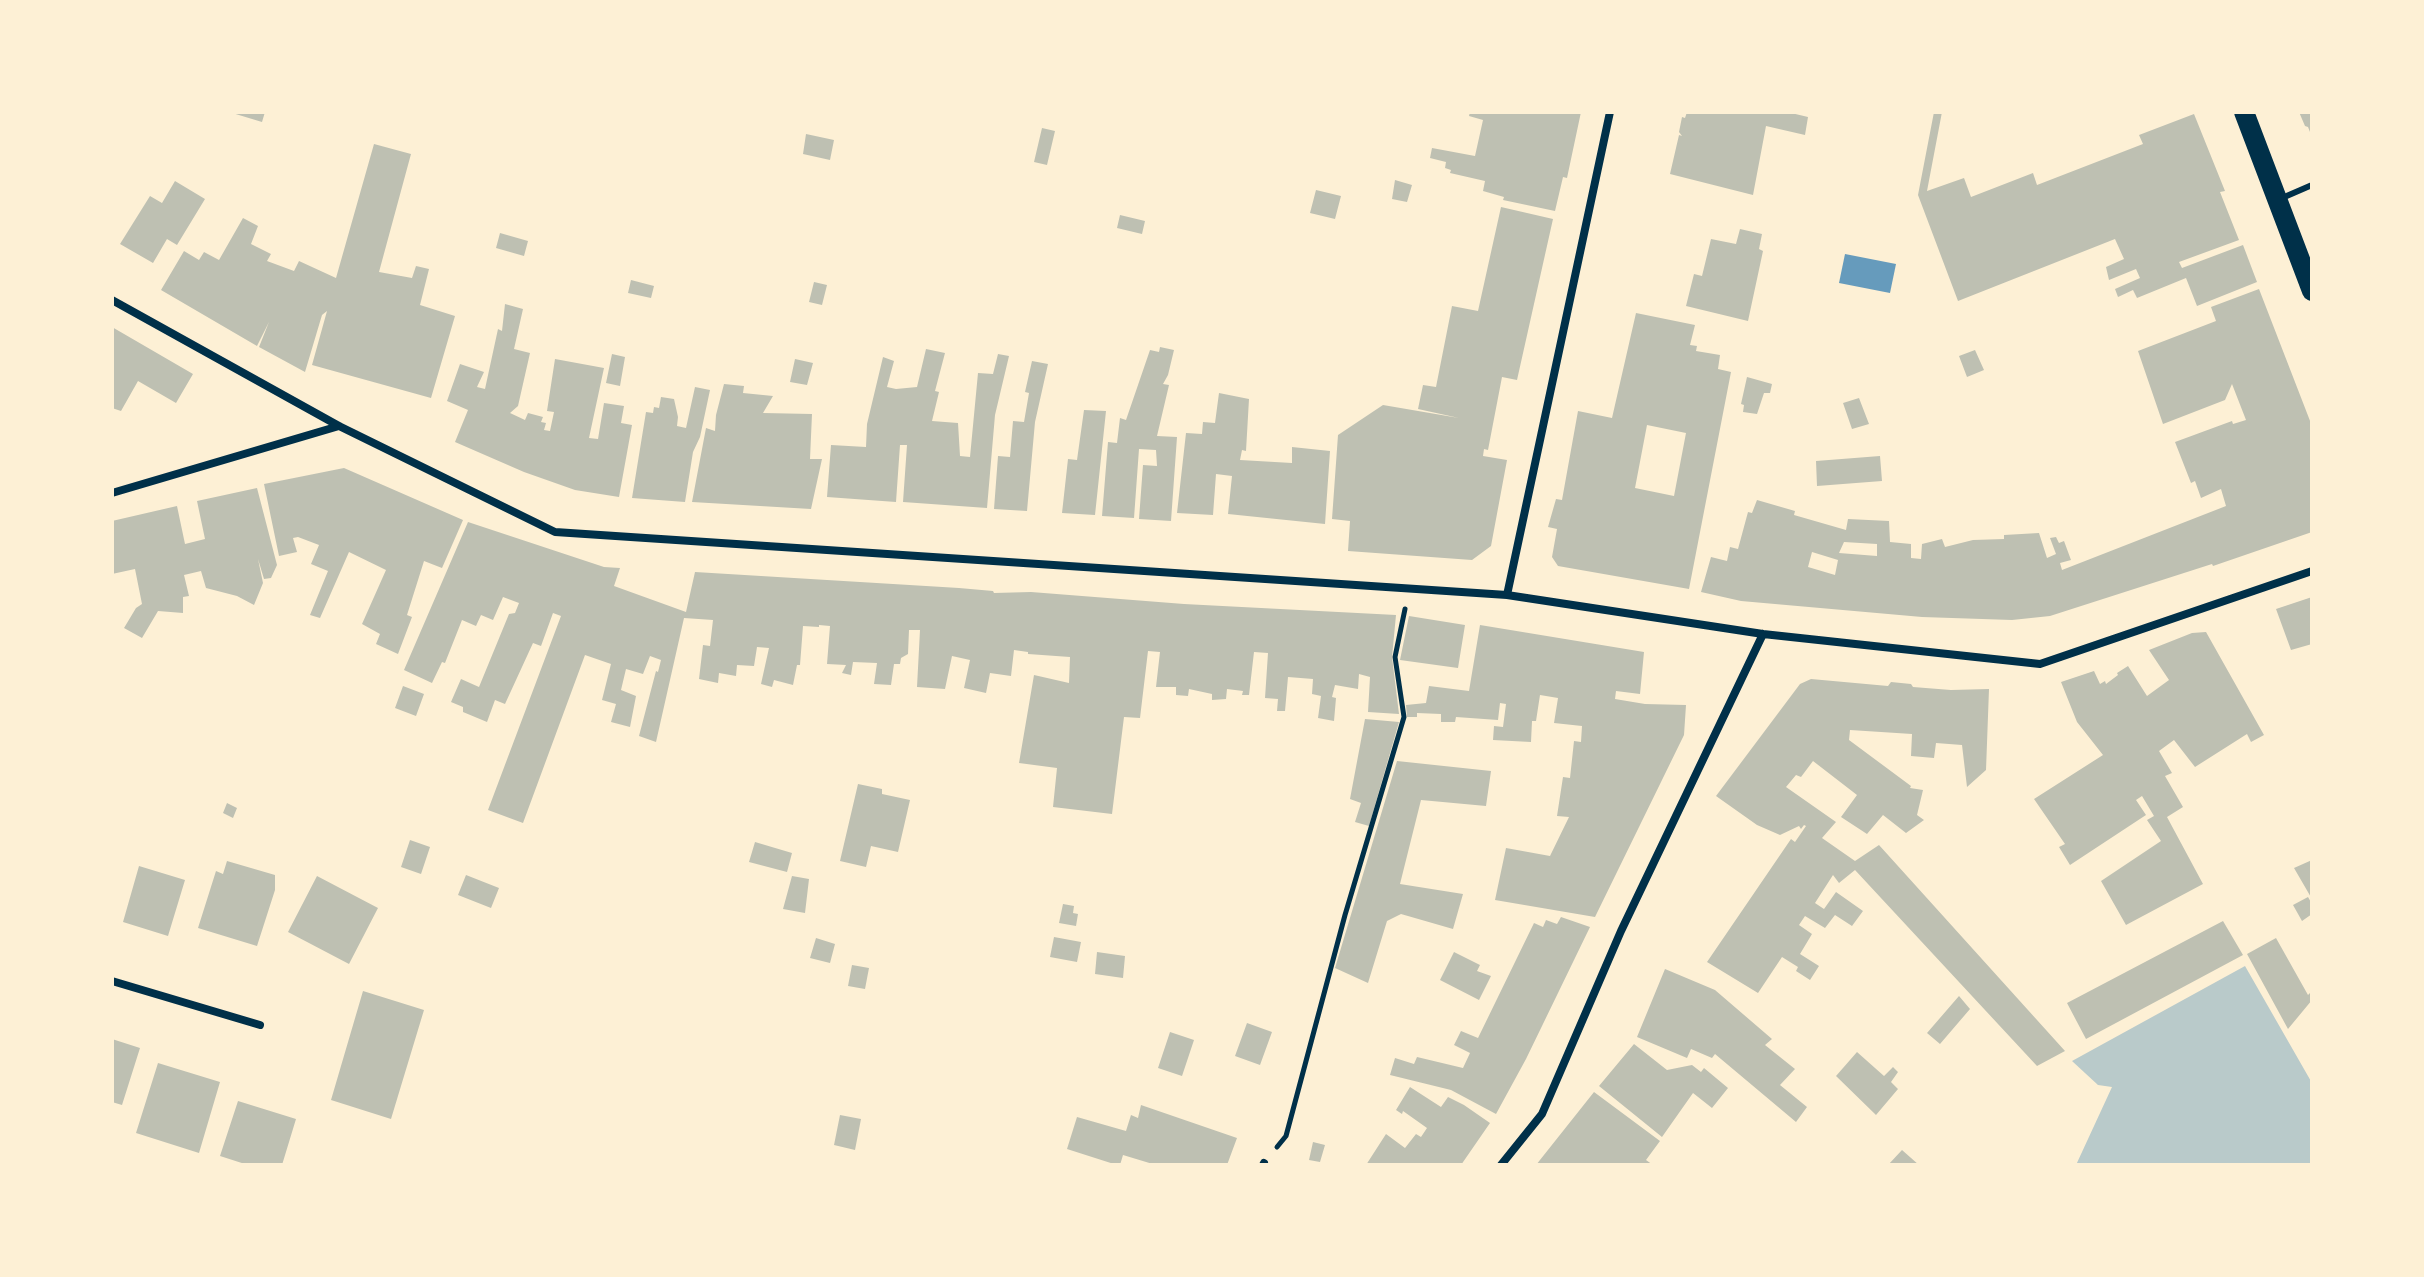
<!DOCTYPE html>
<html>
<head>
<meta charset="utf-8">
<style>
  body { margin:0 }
  #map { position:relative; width:2424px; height:1277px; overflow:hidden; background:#fdf0d5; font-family:"Playfair Display",serif }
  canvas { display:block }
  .frame { position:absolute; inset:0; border:114px solid #fdf0d5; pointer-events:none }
</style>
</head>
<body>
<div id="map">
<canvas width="2424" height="1277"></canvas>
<div class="frame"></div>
</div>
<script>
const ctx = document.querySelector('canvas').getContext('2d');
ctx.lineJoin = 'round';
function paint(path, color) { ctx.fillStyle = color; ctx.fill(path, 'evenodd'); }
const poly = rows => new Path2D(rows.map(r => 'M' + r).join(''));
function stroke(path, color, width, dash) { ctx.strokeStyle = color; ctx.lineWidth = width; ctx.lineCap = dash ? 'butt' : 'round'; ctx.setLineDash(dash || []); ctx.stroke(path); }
const green = poly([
  [2245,966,2312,1083,2312,1165,2076,1165,2112,1087,2098,1085,2072,1061]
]);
const water = poly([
  [1845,254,1896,264,1890,293,1839,283]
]);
const building = poly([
  [229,112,265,112,262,122],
  [1470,112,1581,112,1567,178,1563,177,1555,211,1503,200,1504,197,1483,191,1485,181,1450,173,1451,170,1445,168,1446,162,1430,158,1432,148,1475,156,1483,120,1469,116],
  [1687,112,1787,112,1808,117,1805,135,1766,126,1753,195,1670,174,1679,135,1682,136,1679,132,1682,117,1685,118],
  [1934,112,1942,112,1927,191,1964,178,1971,197,2033,173,2037,185,2143,144,2139,135,2194,114,2225,191,2220,192,2239,240,2179,262,2182,268,2243,245,2257,282,2197,306,2186,278,2137,298,2133,290,2118,297,2115,289,2140,278,2136,269,2109,280,2106,267,2124,259,2115,239,1958,301,1918,195],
  [2299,112,2312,112,2312,137,2308,127,2305,126],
  [1042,128,1055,131,1047,165,1034,162],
  [806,134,834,140,830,160,803,154],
  [374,144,411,154,379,272,412,278,416,266,429,269,420,305,455,316,431,398,312,365,327,311,322,315,305,372,259,347,269,322,257,346,161,290,184,251,199,260,204,252,219,260,243,218,258,226,251,244,271,254,267,261,294,271,299,261,336,278],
  [1395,180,1412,185,1407,202,1392,199],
  [175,181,205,199,177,245,167,239,153,263,120,244,150,196,162,203],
  [1316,190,1341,196,1335,219,1310,213],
  [1501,207,1553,219,1517,380,1502,377,1488,450,1484,449,1483,456,1507,460,1491,546,1472,560,1348,551,1350,521,1332,519,1338,435,1383,405,1459,418,1418,409,1423,385,1436,387,1452,306,1478,311],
  [1120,215,1145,221,1142,234,1117,228],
  [1740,229,1762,234,1759,249,1763,251,1748,321,1686,306,1694,274,1702,276,1711,239,1736,244],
  [500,233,528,241,524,256,496,248],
  [631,280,654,286,651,298,628,293],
  [814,282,827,285,822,305,809,302],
  [2259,289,2312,426,2312,532,2213,566,2212,564,2050,616,2012,620,1922,617,1741,601,1701,592,1711,557,1727,561,1730,547,1738,549,1748,512,1752,513,1757,500,1795,511,1794,515,1846,530,1848,519,1889,521,1890,542,1911,544,1911,558,1921,559,1922,544,1942,539,1945,547,1973,540,2004,539,2004,535,2039,533,2047,558,2056,554,2050,538,2056,537,2059,543,2064,541,2071,560,2060,563,2062,570,2226,506,2221,489,2201,498,2195,481,2191,483,2175,442,2232,421,2233,424,2246,420,2232,384,2225,400,2163,424,2138,351,2216,321,2211,307],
  [1844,542,1877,544,1877,556,1839,553],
  [1812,552,1838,560,1835,575,1808,567],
  [505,304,523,309,514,349,530,353,518,406,510,413,525,420,528,413,543,417,541,422,546,423,544,430,550,431,554,412,547,411,555,359,604,368,589,438,598,439,604,403,624,406,621,423,632,425,619,497,575,490,524,472,455,442,468,410,447,401,460,364,484,372,477,387,485,389,498,329,502,331],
  [1636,313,1695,325,1690,345,1697,346,1696,351,1720,355,1718,369,1731,372,1689,589,1558,566,1552,557,1557,529,1548,527,1556,499,1562,500,1578,411,1612,418],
  [1647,425,1686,433,1674,496,1635,488],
  [112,327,193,374,176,403,138,381,121,411,112,408],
  [1160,347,1174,350,1168,375,1163,384,1169,385,1157,436,1177,437,1171,521,1139,519,1143,465,1157,466,1156,450,1139,449,1134,518,1102,516,1108,442,1117,443,1120,418,1126,420,1150,350,1159,352],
  [926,349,945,353,935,391,939,392,932,421,958,423,960,456,970,457,978,373,993,374,998,354,1009,356,995,415,987,508,903,502,907,445,900,445,896,502,827,497,831,445,866,447,867,424,883,357,894,361,887,387,896,389,917,387],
  [1975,350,1984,370,1967,377,1959,356],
  [612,354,625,357,620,386,606,383],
  [795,359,813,363,807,385,790,382],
  [1032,361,1048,364,1035,422,1027,511,994,509,998,456,1010,457,1013,421,1024,422,1029,393,1025,392],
  [1747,377,1772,384,1770,393,1764,393,1757,414,1743,412,1744,405,1741,404],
  [724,384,744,386,743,393,773,396,763,413,812,414,810,459,822,459,811,509,692,502,706,428,715,431,716,415],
  [695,387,710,390,700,437,693,452,685,502,632,498,646,412,653,413,654,407,659,408,661,397,674,399,678,417,677,426,686,428],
  [1219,393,1249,399,1246,451,1242,450,1240,460,1292,463,1292,447,1330,451,1325,524,1228,514,1232,476,1216,474,1213,515,1177,513,1186,433,1202,434,1203,422,1215,423],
  [1859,398,1869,424,1852,429,1843,403],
  [1084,410,1106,411,1095,515,1062,513,1068,459,1077,460],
  [1880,456,1882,481,1817,486,1816,461],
  [344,468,463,520,442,568,424,561,407,615,412,617,398,654,376,644,380,634,362,624,386,570,349,552,320,618,310,615,328,571,311,564,319,545,298,537,293,538,297,552,279,556,264,484],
  [257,488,277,565,271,578,264,579,258,559,263,583,254,605,237,596,206,588,201,571,184,575,189,596,183,597,183,613,158,611,142,638,124,628,136,608,142,604,135,569,112,574,112,521,177,506,185,544,205,539,197,501],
  [468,522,604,567,620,568,614,586,686,612,695,572,959,588,993,591,994,593,1031,592,1184,604,1396,615,1392,657,1399,714,1368,712,1370,677,1359,674,1358,689,1335,685,1332,697,1336,698,1334,721,1318,718,1321,696,1312,694,1313,679,1288,677,1285,711,1277,711,1278,699,1265,698,1268,653,1254,652,1249,695,1242,695,1243,691,1227,689,1226,699,1212,700,1212,694,1189,689,1188,696,1176,695,1176,687,1156,687,1160,652,1148,651,1140,718,1124,717,1112,814,1053,807,1057,768,1019,763,1034,675,1069,683,1070,657,1028,654,1028,652,1014,650,1011,676,990,673,986,693,964,688,970,660,952,656,945,689,917,687,920,630,909,630,908,654,901,658,900,664,894,664,891,685,874,684,877,663,853,662,851,675,842,673,846,665,827,664,830,626,819,625,819,627,803,626,800,665,797,665,793,685,774,680,772,687,761,684,769,648,757,647,754,666,737,665,736,676,719,673,718,683,699,679,703,645,710,646,713,620,684,618,656,742,639,736,656,671,658,672,661,660,650,656,643,674,626,669,621,690,636,696,630,727,611,722,616,704,602,700,611,664,585,655,523,823,488,810,561,616,553,613,541,646,533,643,505,704,495,700,487,722,463,712,463,707,451,702,461,679,479,687,509,614,515,613,519,603,503,597,493,620,481,615,476,626,462,620,445,663,442,662,432,683,404,670],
  [2312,597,2312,644,2291,650,2276,609],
  [1409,616,1465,625,1458,668,1400,660],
  [1480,625,1644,652,1640,694,1616,691,1615,699,1645,704,1686,705,1684,735,1595,917,1495,900,1506,848,1550,856,1569,817,1557,816,1563,777,1570,778,1574,741,1581,742,1582,726,1554,723,1558,698,1540,695,1536,721,1532,721,1531,742,1493,740,1494,726,1503,727,1506,704,1500,703,1498,720,1456,717,1455,722,1441,722,1441,714,1417,713,1417,717,1407,717,1406,705,1426,703,1429,686,1469,691],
  [2206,632,2264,735,2251,742,2247,734,2195,767,2174,740,2159,751,2172,773,2165,776,2183,807,2167,817,2203,884,2126,925,2101,881,2161,841,2147,820,2154,816,2142,796,2136,800,2146,815,2070,865,2059,847,2065,844,2034,799,2103,755,2077,722,2061,682,2094,671,2100,684,2105,681,2106,684,2118,675,2117,673,2128,666,2147,696,2169,680,2149,650,2192,633],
  [1811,679,1888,686,1891,682,1911,684,1913,687,1951,690,1989,689,1986,770,1967,787,1962,745,1936,743,1934,758,1911,756,1912,734,1850,730,1849,740,1911,786,1910,788,1923,790,1917,815,1924,820,1906,833,1883,815,1867,834,1841,817,1857,795,1813,761,1801,777,1796,775,1786,787,1836,822,1822,838,1855,861,1879,845,2065,1051,2037,1066,1855,870,1839,883,1833,875,1815,903,1824,909,1836,892,1863,911,1852,926,1835,915,1825,928,1805,916,1799,925,1812,934,1800,954,1819,966,1810,980,1796,971,1798,967,1782,957,1758,993,1707,962,1791,839,1795,842,1806,826,1804,825,1801,829,1799,826,1780,835,1757,825,1716,796,1800,684],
  [403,686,424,694,416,716,395,708],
  [1365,719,1399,722,1369,826,1355,822,1361,803,1350,799],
  [1397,761,1491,771,1486,806,1421,800,1400,884,1463,894,1453,929,1401,914,1387,921,1368,983,1335,968],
  [858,784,882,789,882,794,910,800,898,852,871,846,866,867,840,861],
  [227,803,237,808,233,818,223,813],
  [410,840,430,847,421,874,401,867],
  [755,842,792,853,787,872,749,862],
  [2312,860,2312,899,2294,868],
  [227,861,275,875,275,890,257,946,198,928,216,871,223,874],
  [139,866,185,880,168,936,123,922],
  [466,875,499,888,491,908,458,895],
  [317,876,378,908,349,964,288,932],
  [792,876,809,879,805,913,783,909],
  [2308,897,2312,904,2312,914,2302,921,2293,905],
  [1063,904,1074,906,1073,913,1078,914,1076,926,1059,923],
  [1561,917,1590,927,1526,1059,1496,1114,1451,1090,1390,1075,1395,1058,1414,1064,1417,1057,1463,1068,1470,1053,1454,1045,1461,1031,1478,1038,1534,923,1543,927,1546,920,1557,924],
  [2223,921,2243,955,2086,1039,2067,1003],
  [1054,937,1081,942,1077,962,1050,957],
  [816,938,835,944,830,963,810,958],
  [2276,938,2308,995,2312,991,2312,1000,2288,1029,2247,954],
  [1097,952,1125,956,1123,978,1095,974],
  [1454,952,1480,965,1477,971,1491,976,1479,1000,1440,980],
  [852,965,869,968,865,989,848,986],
  [1665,969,1715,990,1772,1039,1765,1045,1795,1069,1780,1085,1807,1107,1796,1122,1715,1054,1712,1058,1691,1049,1687,1058,1637,1037],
  [363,991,424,1010,391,1119,331,1100],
  [1959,996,1970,1009,1940,1044,1927,1033],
  [1247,1023,1272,1032,1260,1065,1235,1056],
  [1170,1032,1194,1040,1182,1076,1158,1068],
  [112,1039,140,1048,122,1105,112,1102],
  [1634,1044,1667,1070,1692,1065,1701,1072,1704,1068,1728,1088,1712,1108,1693,1093,1662,1137,1599,1086],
  [1857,1052,1884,1076,1893,1067,1898,1072,1891,1082,1898,1089,1876,1115,1836,1076],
  [158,1063,220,1082,199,1153,136,1133],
  [1410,1087,1441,1107,1448,1097,1464,1105,1490,1123,1461,1165,1366,1165,1386,1134,1405,1148,1416,1134,1421,1137,1427,1128,1403,1111,1402,1114,1396,1110],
  [1594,1092,1660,1141,1646,1160,1653,1165,1536,1165],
  [238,1101,296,1119,282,1165,248,1165,220,1156],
  [1141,1105,1237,1138,1227,1165,1156,1165,1123,1155,1120,1165,1117,1165,1067,1149,1077,1117,1126,1131,1131,1115,1138,1118],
  [840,1115,861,1119,855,1150,834,1145],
  [1313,1142,1325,1145,1320,1162,1309,1160],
  [1902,1150,1919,1165,1888,1165]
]);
const path = poly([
  [1277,1147,1286,1136,1345,915,1404,717,1395,657,1405,609]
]);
const service = poly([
  [2282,198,2312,185]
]);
const minor = poly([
  [112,300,339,426,555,532,1507,595,1763,634,2040,664,2312,571],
  [112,493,339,426],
  [1507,595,1610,112],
  [112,981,260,1025],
  [1263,1165,1264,1163],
  [1501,1165,1542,1114,1621,931,1763,634]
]);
const primary = poly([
  [2244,112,2312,291]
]);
paint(green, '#b9caca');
paint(water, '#669bbc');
paint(building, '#bec0b2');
stroke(path, '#003049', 5);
stroke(service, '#003049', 6);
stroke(minor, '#003049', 8);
stroke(primary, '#003049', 20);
</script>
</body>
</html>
